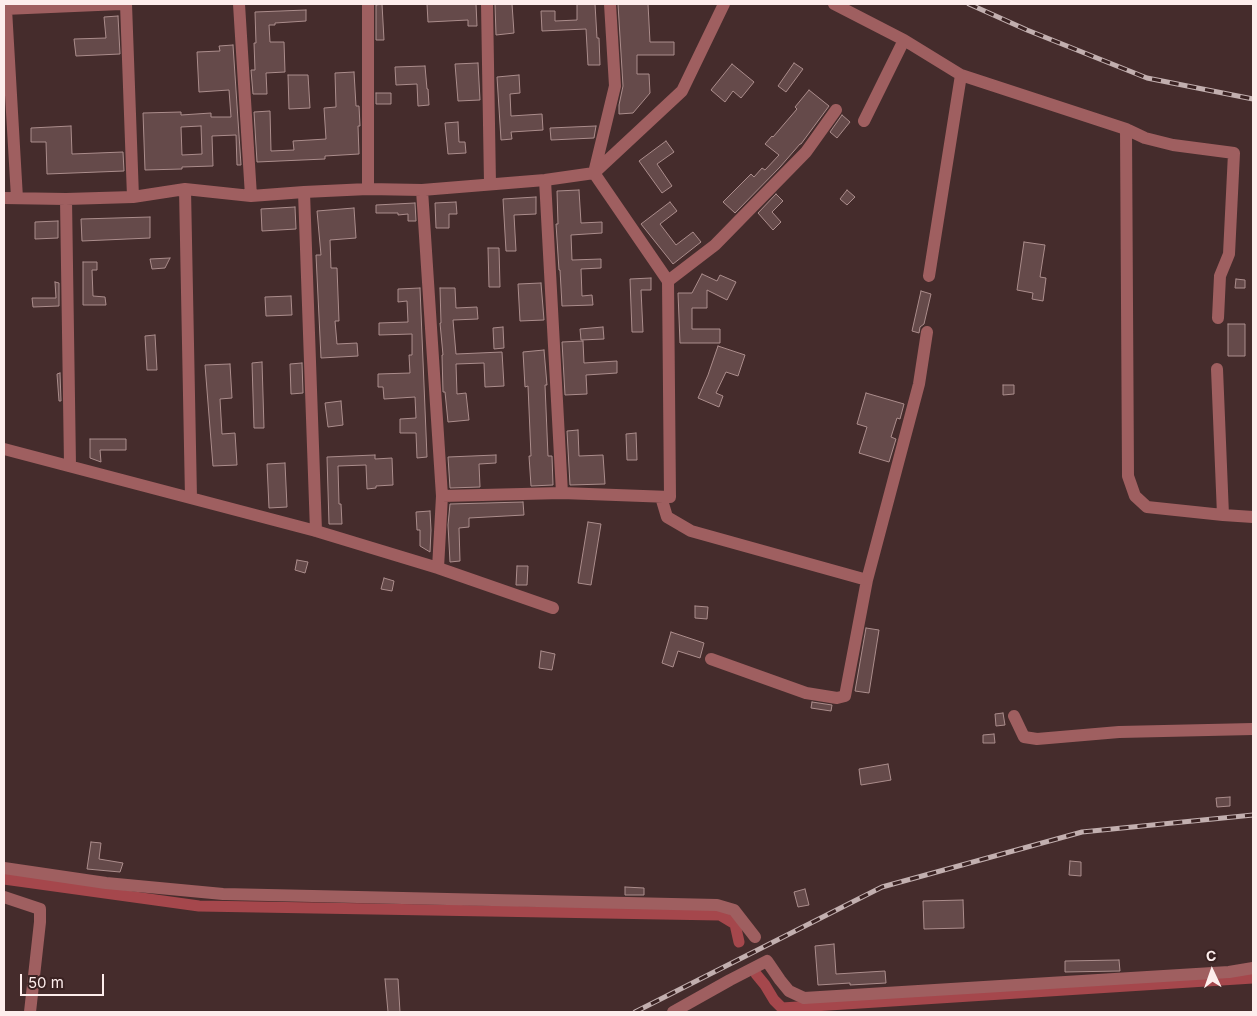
<!DOCTYPE html>
<html>
<head>
<meta charset="utf-8">
<style>
  body { margin:0 }
  #map { position:relative; width:1257px; height:1016px; overflow:hidden; background:#452c2c; font-family:Inter,sans-serif }
  canvas { display:block }
  .frame { position:absolute; inset:0; border:5px solid #fdedec; pointer-events:none }
  .north { position:absolute; left:1187px; top:946px; width:50px; height:50px; -webkit-text-stroke:4px #3a2222; paint-order:stroke; rotate:357deg; font-size:14px; font-weight:700; line-height:20px; text-align:center; color:#fdedec }
  .north::after { content:''; display:block; margin:auto; width:18px; height:22px; background:#fdedec; clip-path:polygon(50% 0,100% 100%,50% 72%,0 100%) }
  .scale { position:absolute; left:20px; top:974px; width:84px; height:22px; box-sizing:border-box; border:2px solid #fdedec; border-top:0; padding-left:6px; font-size:15px; line-height:18px; white-space:nowrap; color:#fdedec; -webkit-text-stroke:4px #3a2222; paint-order:stroke }
</style>
</head>
<body>
<div id="map">
<canvas width="1257" height="1016"></canvas>
<div class="frame"></div>
<div class="north">С</div>
<div class="scale">50 m</div>
</div>
<script>
const ctx = document.querySelector('canvas').getContext('2d');
ctx.lineJoin = 'round';
const poly = rows => new Path2D(rows.map(r => 'M' + r).join(''));
function stroke(path, color, width, dash) { ctx.strokeStyle = color; ctx.lineWidth = width; ctx.lineCap = dash ? 'butt' : 'round'; ctx.setLineDash(dash || []); ctx.stroke(path); }
function paint(path, color) { ctx.fillStyle = color; ctx.fill(path, 'evenodd'); }
const canal = poly([
  [4,879,199,906,720,915,735,924,739,942],
  [756,974,765,985,774,1000,782,1008,1253,978]
]);
const building = poly([
  [382,4,384,40,376,40,376,5,382,4],
  [427,4,476,4,477,26,468,26,468,20,428,22,427,4],
  [495,4,512,4,514,33,496,35,495,4],
  [577,4,595,4,597,38,599,38,600,65,588,65,586,29,542,31,541,11,555,11,555,21,577,20,577,4],
  [618,4,648,4,650,42,674,42,674,55,637,55,637,74,649,74,650,93,633,113,619,114,619,105,623,86,618,4],
  [306,10,306,21,275,23,275,25,269,25,270,42,284,42,285,72,266,73,267,94,253,94,251,70,255,70,254,43,256,43,255,12,306,10],
  [118,16,120,54,76,56,74,39,106,38,104,17,118,16],
  [233,45,241,165,237,165,236,135,212,136,213,166,182,167,182,169,145,170,143,113,181,112,181,115,211,113,211,117,231,117,229,90,199,92,197,52,220,51,219,46,233,45],
  [201,126,202,154,182,155,181,127,201,126],
  [478,63,480,100,458,101,455,64,478,63],
  [794,63,803,69,786,92,778,86,794,63],
  [732,64,754,82,741,98,733,91,725,102,711,90,732,64],
  [425,66,427,89,428,89,429,105,418,106,417,84,396,85,395,67,425,66],
  [354,72,356,106,359,106,360,126,358,126,359,154,325,156,325,159,257,162,254,112,270,111,271,151,294,150,293,141,326,139,324,108,336,107,335,73,354,72],
  [288,75,308,75,310,108,289,109,288,75],
  [519,75,520,93,510,94,511,116,542,114,543,130,511,132,512,139,501,140,497,77,519,75],
  [809,90,829,106,801,144,800,144,780,167,735,213,723,202,751,174,754,177,762,168,765,170,779,155,765,144,772,136,773,137,797,109,795,107,809,90],
  [376,93,391,93,391,104,376,104,376,93],
  [842,115,850,122,837,138,830,132,842,115],
  [458,122,459,142,465,142,466,153,448,154,445,123,458,122],
  [71,126,72,154,123,152,124,171,47,174,46,142,31,142,31,128,71,126],
  [596,126,594,138,551,140,550,128,596,126],
  [666,141,674,152,657,164,672,186,662,193,639,161,666,141],
  [579,190,581,223,602,222,602,233,571,235,572,260,601,259,601,268,581,269,582,296,592,295,593,305,562,306,560,270,559,270,556,224,558,224,557,191,579,190],
  [847,190,855,197,847,205,840,199,847,190],
  [776,194,783,201,772,212,781,222,773,230,758,213,776,194],
  [536,197,536,214,514,215,516,251,506,251,503,199,536,197],
  [456,202,457,214,449,214,449,228,436,228,435,203,456,202],
  [670,202,677,211,660,224,676,245,693,232,701,242,673,264,641,224,670,202],
  [415,203,416,221,408,221,408,214,398,215,398,213,376,213,376,205,415,203],
  [295,207,296,229,262,231,261,209,295,207],
  [354,208,356,238,330,240,331,268,337,268,339,321,335,321,337,344,357,343,358,356,321,358,316,255,321,255,317,211,354,208],
  [150,217,150,238,82,241,81,219,150,217],
  [58,221,58,238,35,239,35,222,58,221],
  [1024,242,1045,245,1040,277,1046,278,1043,301,1032,299,1033,293,1017,290,1024,242],
  [488,248,499,248,500,287,489,287,488,248],
  [170,258,165,268,152,269,150,259,170,258],
  [83,262,97,262,97,270,92,270,93,296,105,297,106,305,83,305,83,262],
  [702,274,717,281,720,275,736,282,727,300,707,290,707,308,692,308,692,329,720,329,720,343,680,343,678,293,692,293,702,274],
  [651,278,651,290,641,290,643,332,632,332,630,279,651,278],
  [1236,279,1245,280,1245,288,1235,288,1236,279],
  [55,282,59,283,59,306,33,307,32,298,56,298,55,282],
  [541,283,544,320,520,321,518,284,541,283],
  [420,288,427,457,417,458,416,433,400,433,400,419,416,418,415,397,384,399,383,387,378,387,378,374,410,373,409,355,412,355,412,334,379,335,379,323,408,322,407,301,398,302,398,289,420,288],
  [440,288,455,288,456,308,477,307,478,319,453,320,456,354,502,352,504,386,485,387,484,363,456,364,457,394,466,393,469,420,448,422,445,392,443,392,442,355,443,355,440,323,441,323,440,288],
  [921,291,931,294,924,324,920,327,919,333,912,331,921,291],
  [291,296,292,315,266,316,265,297,291,296],
  [1228,324,1245,324,1245,356,1228,356,1228,324],
  [503,327,504,348,494,349,493,328,503,327],
  [603,327,604,339,581,340,580,329,603,327],
  [155,335,157,370,147,370,145,336,155,335],
  [583,341,584,363,617,361,617,373,586,375,587,394,565,395,562,342,583,341],
  [718,346,745,355,738,376,726,372,716,393,723,396,719,407,698,398,708,375,718,346],
  [544,350,547,385,545,385,548,456,552,456,553,485,531,486,529,456,531,456,528,386,525,387,523,352,544,350],
  [262,362,264,428,254,428,252,363,262,362],
  [302,363,303,393,291,394,290,364,302,363],
  [230,364,232,398,220,399,222,434,235,433,237,465,213,466,205,365,230,364],
  [60,373,61,401,59,401,57,374,60,373],
  [1003,385,1014,385,1014,394,1003,395,1003,385],
  [866,393,904,404,900,419,897,418,891,437,896,439,889,462,859,453,867,427,857,424,866,393],
  [341,401,343,425,328,427,325,403,341,401],
  [578,430,579,456,603,455,605,484,570,485,567,431,578,430],
  [636,433,637,460,627,460,626,434,636,433],
  [90,439,126,439,126,450,100,450,101,462,90,458,90,439],
  [375,455,375,459,392,458,393,485,376,486,376,488,367,489,366,465,338,466,339,504,341,504,342,524,329,524,327,457,375,455],
  [496,455,496,463,479,464,480,487,450,488,448,457,496,455],
  [285,463,287,507,269,508,267,464,285,463],
  [523,502,524,515,469,518,469,527,459,528,460,561,450,562,448,525,450,504,523,502],
  [430,511,431,530,430,552,420,546,420,530,417,530,416,512,430,511],
  [588,522,601,524,591,585,578,583,588,522],
  [297,560,308,562,305,573,295,570,297,560],
  [517,566,528,566,527,585,516,585,517,566],
  [384,578,394,581,392,591,381,589,384,578],
  [695,606,708,607,707,619,695,618,695,606],
  [866,628,879,630,869,693,855,691,866,628],
  [671,632,704,643,700,658,678,651,673,667,662,663,671,632],
  [541,651,555,654,552,670,539,668,541,651],
  [812,702,832,705,831,711,811,708,812,702],
  [1003,713,1005,725,996,726,995,714,1003,713],
  [994,734,995,743,983,743,983,735,994,734],
  [888,764,891,780,861,785,859,769,888,764],
  [1230,797,1230,806,1217,807,1216,798,1230,797],
  [91,842,101,843,99,859,123,863,120,872,87,869,91,842],
  [1070,861,1081,862,1081,876,1069,875,1070,861],
  [625,887,644,888,644,895,625,895,625,887],
  [805,889,809,905,798,907,794,892,805,889],
  [963,900,964,928,924,929,923,901,963,900],
  [834,944,836,974,885,971,886,983,850,985,850,983,818,985,815,946,834,944],
  [1119,960,1120,971,1065,972,1065,961,1119,960],
  [385,979,398,979,400,1012,388,1012,385,979]
]);
const minor = poly([
  [126,4,133,197],
  [239,4,251,196],
  [368,4,368,189],
  [487,4,490,184],
  [834,4,904,40,864,121],
  [4,9,121,4],
  [6,9,17,198],
  [904,40,961,75,929,276],
  [961,75,1126,129,1128,476,1135,496,1147,507,1223,515,1253,517],
  [1126,129,1145,138,1173,145,1234,153,1229,254,1220,276,1218,318],
  [545,180,562,493],
  [185,189,191,498],
  [422,190,442,496,438,568],
  [304,192,316,531],
  [4,198,66,199,133,197,185,189,251,196,304,192,368,189,422,190,545,180,594,173,682,91,724,4],
  [66,199,70,465],
  [668,281,715,245,806,152,836,110],
  [1217,369,1223,515],
  [4,449,316,531,438,568,553,608],
  [442,496,562,493,670,497,668,281,594,173,615,86,610,4],
  [661,497,667,517,691,531,867,580,845,696,837,698,806,693,711,659],
  [867,580,919,384,927,332],
  [1014,716,1024,737,1037,739,1119,732,1253,729],
  [4,868,106,883,223,894,717,905,734,910,755,937],
  [4,897,40,909,40,922,30,1012],
  [673,1012,730,980,767,961,780,980,789,991,804,998,1229,972,1253,968]
]);
const rail = poly([
  [969,4,1027,30,1147,78,1253,99],
  [635,1012,882,887,1082,832,1253,815]
]);
stroke(canal, '#a5474c', 11);
paint(building, '#654a4a');
stroke(building, '#ab8d8c', 1);
stroke(minor, '#9f5f60', 12);
stroke(rail, '#c2afaf', 5);
stroke(rail, '#3a2222', 3, [9]);
</script>
</body>
</html>
